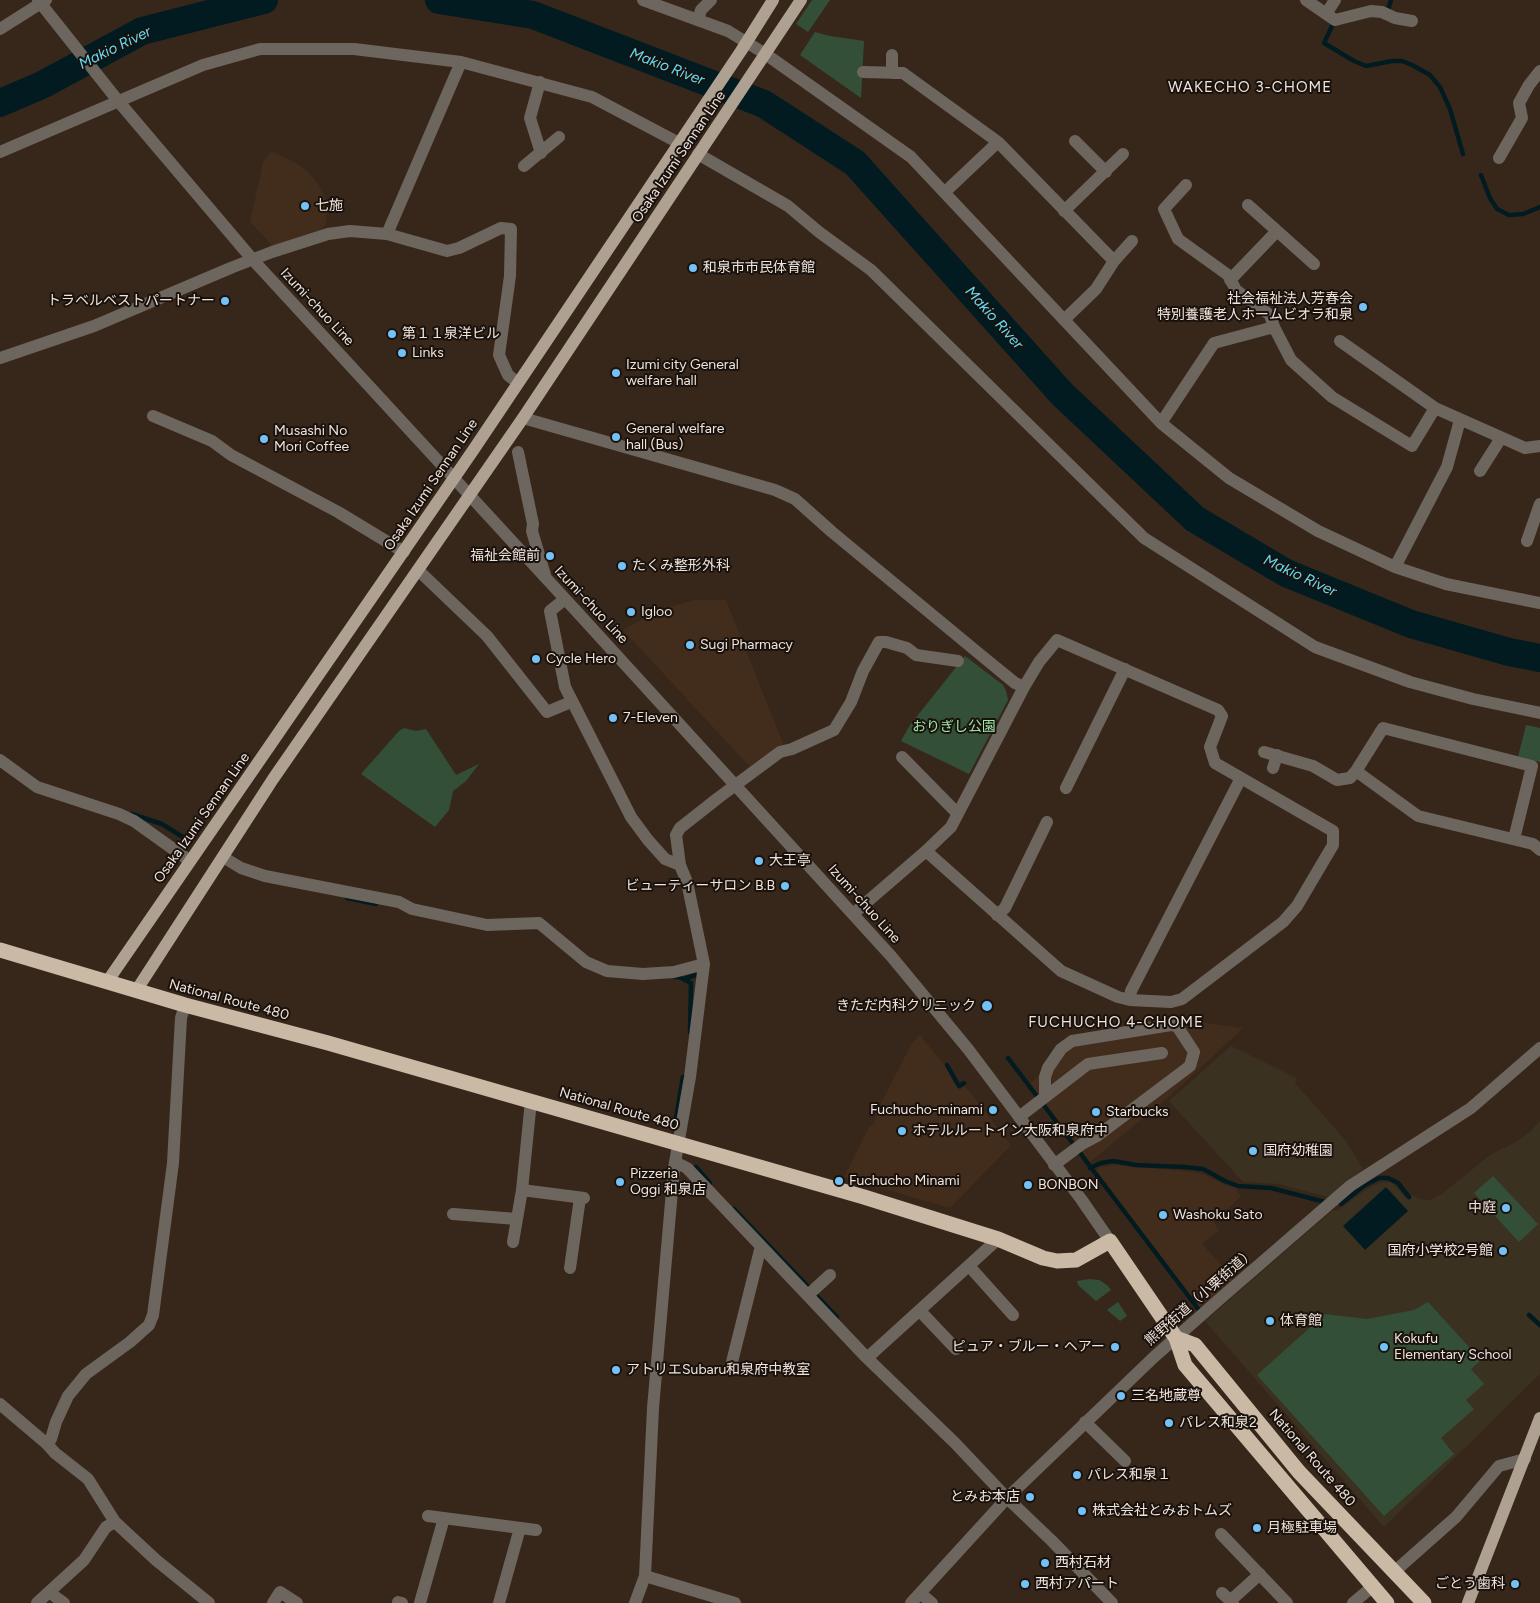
<!DOCTYPE html>
<html>
<head>
<meta charset="utf-8">
<style>
  body { margin:0 }
  canvas { display:block; background:#37271a }
</style>
</head>
<body>
<canvas width="1540" height="1603"></canvas>
<script>
const ctx = document.querySelector('canvas').getContext('2d');
ctx.lineJoin = 'round';
function paint(path, color) { ctx.fillStyle = color; ctx.fill(path, 'evenodd'); }
const poly = rows => new Path2D(rows.map(r => 'M' + r).join(''));
function stroke(path, color, width, dash) { ctx.strokeStyle = color; ctx.lineWidth = width; ctx.lineCap = dash ? 'butt' : 'round'; ctx.setLineDash(dash || []); ctx.stroke(path); }
function label(font, color, halo, rows, align = 'center') {
  ctx.font = font + ' Figtree,"Noto Sans JP",sans-serif'; ctx.lineWidth = 4; ctx.setLineDash([]); ctx.textBaseline = 'middle'; ctx.strokeStyle = halo; ctx.fillStyle = color; for (const [text, x, y, turn = 0] of rows) {
    ctx.save(); ctx.translate(x, y); ctx.rotate((+turn || 0) * Math.PI / 180); ctx.textAlign = isNaN(turn) ? turn : align; if (halo) ctx.strokeText(text, 0, 0); ctx.fillText(text, 0, 0); ctx.restore();
  }
}
const built = poly([
  [271,151,298,164,308,172,319,185,327,203,326,224,320,232,274,247,250,222,263,163],
  [694,600,726,600,784,746,750,767,623,630,659,610],
  [1152,1016,1182,1022,1191,1021,1243,1028,1171,1095,1090,1162,1030,1084,1043,1072,1056,1047],
  [920,1035,945,1066,956,1086,960,1090,965,1086,1011,1145,950,1208,844,1177,870,1125,872,1126,880,1110,878,1109,912,1043],
  [1114,1165,1194,1172,1205,1175,1225,1185,1237,1188,1236,1190,1241,1196,1213,1222,1219,1230,1202,1244,1235,1280,1200,1308,1096,1171,1101,1167]
]);
const education = poly([
  [1231,1046,1297,1078,1295,1083,1346,1141,1363,1169,1328,1197,1279,1184,1243,1182,1169,1101],
  [1540,1121,1540,1374,1384,1527,1205,1321,1332,1211,1338,1210,1367,1189,1382,1182,1392,1183,1407,1199,1411,1195,1424,1200,1430,1200,1442,1194,1490,1155,1516,1142,1530,1132]
]);
const green = poly([
  [812,0,830,0,808,32,796,24],
  [815,32,830,36,864,41,861,98,800,55],
  [965,656,1003,685,1006,691,1008,700,969,774,901,741,910,725],
  [1526,725,1540,728,1540,762,1518,757],
  [404,728,416,731,426,729,456,775,479,764,466,781,453,791,449,810,435,827,361,774,399,731],
  [1493,1176,1538,1224,1519,1242,1474,1193],
  [1090,1279,1099,1280,1107,1285,1111,1290,1096,1301,1078,1285,1077,1281],
  [1118,1302,1127,1316,1120,1321,1107,1310],
  [1428,1302,1481,1360,1471,1369,1484,1384,1466,1400,1474,1409,1441,1438,1454,1454,1384,1516,1257,1375,1325,1314,1367,1319,1414,1310]
]);
const water = poly([
  [1386,1187,1408,1211,1365,1250,1343,1226]
]);
const stream = poly([
  [1388,10,1391,0],
  [1333,24,1324,43,1354,61,1366,66,1392,61,1402,61,1412,65,1430,75,1440,87,1450,109,1463,154],
  [1481,175,1490,198,1497,209,1509,215,1523,214,1540,207],
  [132,814,162,824,186,839],
  [347,898,376,904],
  [675,977,679,977,691,983,690,1032],
  [684,979,696,975],
  [1008,1058,1199,1310],
  [947,1065,959,1086,964,1083],
  [675,1124,683,1077,687,1077,687,1074],
  [696,1167,710,1183],
  [1090,1168,1101,1163,1113,1161,1136,1165,1185,1167,1203,1169,1225,1181,1238,1186,1271,1188,1325,1202],
  [1341,1204,1365,1185,1379,1178,1388,1178,1398,1183,1409,1197],
  [734,1209,837,1317],
  [1529,1315,1540,1325]
]);
const river = poly([
  [439,0,533,15,764,104,855,163,1062,394,1195,519,1286,573,1411,624,1509,652,1540,658],
  [0,103,42,85,142,31,264,0]
]);
const minor = poly([
  [38,0,119,102,253,260,579,614,891,956,968,1049,1081,1199,1110,1241],
  [643,0,728,31,764,53,911,157,1161,423,1229,478,1318,531,1395,567,1446,584,1540,603],
  [1306,0,1335,20,1371,11,1382,12,1395,18,1412,21],
  [1326,14,1335,0],
  [698,20,701,10,711,0],
  [0,29,46,0],
  [892,55,892,73],
  [863,72,903,73,998,142,1114,261],
  [540,82,530,118,541,153],
  [1075,141,1106,172],
  [0,152,203,65,260,49,354,49,461,62,592,97,679,143],
  [698,154,788,206,819,232,871,270,1144,538,1315,647,1410,682,1473,699,1540,713],
  [1499,158,1522,118,1519,103,1529,85,1540,71],
  [524,166,559,137],
  [1186,185,1164,209,1178,239,1228,275,1236,290,1270,315,1274,327,1291,360,1332,397,1412,446,1435,408,1525,448,1540,446],
  [945,192,998,142],
  [1248,205,1314,264],
  [1064,211,1123,154],
  [387,234,461,62],
  [1230,280,1277,231],
  [1064,320,1096,289,1114,261,1132,241],
  [1340,341,1435,408],
  [0,358,94,326,233,267,272,252,328,234,350,231,387,234,447,251,459,248,501,228,511,229,510,276,499,355,508,375,518,383],
  [153,416,212,441,231,455,338,512,404,552],
  [523,418,775,490,795,499,832,532,982,656,1015,683,1024,687,951,827,926,851,853,914],
  [1161,423,1214,343,1274,327],
  [518,452,533,524,532,531,545,575],
  [1480,471,1501,438],
  [1527,541,1540,504],
  [1395,567,1447,467,1460,420],
  [418,570,487,636,547,712,571,702],
  [565,599,550,611,565,687,631,817,648,840,665,859,680,865,687,882,704,964,690,1077,674,1168,653,1408,645,1576,635,1603],
  [1264,752,1313,766,1337,780,1350,778,1356,771],
  [902,757,958,814],
  [0,760,37,787,119,814,134,821,190,861],
  [1273,768,1277,755],
  [1066,788,1125,669],
  [1514,839,1532,766,1383,728,1356,771,1418,816,1533,844,1540,850],
  [926,851,1061,971,1118,997,1130,1000,1171,1002,1182,999,1283,922,1297,906,1333,845,1333,831,1215,763,1210,747,1222,716,1218,710,1057,640,1039,662,1024,687],
  [223,857,241,868,265,876,399,902,412,909,487,925,539,923,586,962,607,971,643,974,674,972,704,964],
  [680,865,676,835,680,828,718,798,780,752,792,749,834,730,851,702,863,671,879,642,886,642,907,648,916,655,958,661],
  [997,915,1005,908,1047,822],
  [1130,1000,1131,991,1241,778],
  [1045,1097,1045,1077,1048,1068,1061,1049,1072,1041,1171,1025,1177,1026,1194,1052,1190,1066,1097,1136,1082,1144,1054,1165],
  [1019,1117,1088,1064,1162,1053],
  [675,1162,687,1168,867,1358,955,1443,1007,1498,1052,1541,1112,1603],
  [522,1190,584,1198],
  [453,1214,517,1219],
  [513,1242,522,1190,531,1101],
  [969,1266,1013,1315],
  [570,1268,580,1198],
  [808,1295,830,1275],
  [920,1311,956,1349],
  [867,1358,998,1239],
  [730,1370,761,1246],
  [0,1404,47,1444,55,1453,88,1479,115,1522,156,1560,209,1603],
  [1085,1422,1125,1461],
  [47,1444,51,1439,56,1422,68,1396,86,1374,130,1342,149,1325,153,1315,173,1163,181,1018,185,1005],
  [428,1516,536,1530],
  [1221,1534,1287,1603],
  [1394,1572,1456,1517,1499,1466,1525,1459],
  [645,1576,735,1603],
  [49,1592,64,1603],
  [920,1593,932,1603],
  [1222,1593,1233,1603],
  [1230,1601,1260,1574],
  [37,1603,84,1560,106,1527,115,1522],
  [273,1603,280,1592,297,1603],
  [398,1603,398,1602,402,1603],
  [420,1603,444,1518],
  [499,1603,520,1528],
  [911,1603,1007,1498,1154,1357,1222,1297,1350,1186,1471,1108,1540,1048],
  [1353,1603,1372,1587]
]);
const major = poly([
  [107,982,474,449,741,51,773,0],
  [136,991,273,779,523,418,801,0],
  [1468,1603,1540,1418]
]);
const highway = poly([
  [0,950,185,1005,328,1043,864,1197,998,1239,1043,1258,1057,1261,1076,1260,1110,1241,1176,1338,1185,1365,1387,1603],
  [1176,1338,1195,1345,1299,1472,1424,1603]
]);
const markers = [
  [305,206,5,"#73c1f5"],
  [693,268,5,"#73c1f5"],
  [225,301,5,"#73c1f5"],
  [1363,307,5,"#73c1f5"],
  [392,334,5,"#73c1f5"],
  [402,353,5,"#73c1f5"],
  [616,373,5,"#73c1f5"],
  [616,437,5,"#73c1f5"],
  [264,439,5,"#73c1f5"],
  [550,556,5,"#73c1f5"],
  [622,566,5,"#73c1f5"],
  [631,612,5,"#73c1f5"],
  [690,645,5,"#73c1f5"],
  [536,659,5,"#73c1f5"],
  [613,718,5,"#73c1f5"],
  [759,861,5,"#73c1f5"],
  [785,886,5,"#73c1f5"],
  [987,1006,6,"#73c1f5"],
  [993,1110,5,"#73c1f5"],
  [1096,1112,5,"#73c1f5"],
  [902,1131,5,"#73c1f5"],
  [1253,1151,5,"#73c1f5"],
  [839,1181,5,"#73c1f5"],
  [620,1182,5,"#73c1f5"],
  [1028,1185,5,"#73c1f5"],
  [1506,1208,5,"#73c1f5"],
  [1163,1215,5,"#73c1f5"],
  [1503,1251,5,"#73c1f5"],
  [1270,1321,5,"#73c1f5"],
  [1115,1347,5,"#73c1f5"],
  [1384,1347,5,"#73c1f5"],
  [616,1370,5,"#73c1f5"],
  [1121,1396,5,"#73c1f5"],
  [1169,1423,5,"#73c1f5"],
  [1077,1475,5,"#73c1f5"],
  [1030,1497,5,"#73c1f5"],
  [1082,1511,5,"#73c1f5"],
  [1257,1528,5,"#73c1f5"],
  [1045,1563,5,"#73c1f5"],
  [1025,1584,5,"#73c1f5"],
  [1515,1584,5,"#73c1f5"]
];
const streetNames = [
  ["Osaka Izumi Sennan Line",679,157,-56],
  ["Izumi-chuo Line",317,307,47],
  ["Osaka Izumi Sennan Line",431,485,-56],
  ["Izumi-chuo Line",591,605,47],
  ["Osaka Izumi Sennan Line",202,818,-55],
  ["Izumi-chuo Line",864,904,48],
  ["National Route 480",229,1000,15],
  ["National Route 480",619,1109,16],
  ["熊野街道（小栗街道）",1200,1297,-41],
  ["National Route 480",1312,1458,49]
];
const poiNames = [
  ["七施",315,206],
  ["和泉市市民体育館",703,268],
  ["社会福祉法人芳春会",1353,299,"right"],
  ["特別養護老人ホームビオラ和泉",1353,315,"right"],
  ["トラベルベストパートナー",215,301,"right"],
  ["第１１泉洋ビル",402,334],
  ["Links",412,353],
  ["Izumi city General",626,365],
  ["welfare hall",626,381],
  ["General welfare",626,429],
  ["hall (Bus)",626,445],
  ["Musashi No",274,431],
  ["Mori Coffee",274,447],
  ["福祉会館前",540,556,"right"],
  ["たくみ整形外科",632,566],
  ["Igloo",641,612],
  ["Sugi Pharmacy",700,645],
  ["Cycle Hero",546,659],
  ["7-Eleven",623,718],
  ["大王亭",769,861],
  ["ビューティーサロン B.B",775,886,"right"],
  ["きただ内科クリニック",976,1006,"right"],
  ["Fuchucho-minami",983,1110,"right"],
  ["Starbucks",1106,1112],
  ["ホテルルートイン大阪和泉府中",912,1131],
  ["国府幼稚園",1263,1151],
  ["Pizzeria",630,1174],
  ["Oggi 和泉店",630,1190],
  ["Fuchucho Minami",849,1181],
  ["BONBON",1038,1185],
  ["中庭",1496,1208,"right"],
  ["Washoku Sato",1173,1215],
  ["国府小学校2号館",1493,1251,"right"],
  ["体育館",1280,1321],
  ["Kokufu",1394,1339],
  ["Elementary School",1394,1355],
  ["ピュア・ブルー・ヘアー",1105,1347,"right"],
  ["アトリエSubaru和泉府中教室",626,1370],
  ["三名地蔵尊",1131,1396],
  ["パレス和泉2",1179,1423],
  ["パレス和泉１",1087,1475],
  ["とみお本店",1020,1497,"right"],
  ["株式会社とみおトムズ",1092,1511],
  ["月極駐車場",1267,1528],
  ["西村石材",1055,1563],
  ["西村アパート",1035,1584],
  ["ごとう歯科",1505,1584,"right"]
];
const parkNames = [
  ["おりぎし公園",954,727]
];
const waterNames = [
  ["Makio River",115,48,-26],
  ["Makio River",667,67,21],
  ["Makio River",994,318,48],
  ["Makio River",1300,576,25]
];
const neighbourhoodNames = [
  ["WAKECHO 3-CHOME",1250,88],
  ["FUCHUCHO 4-CHOME",1116,1023]
];
paint(built, '#422c1b');
paint(education, '#3a3120');
paint(green, '#344f37');
paint(water, '#021b21');
stroke(stream, '#021b21', 4.5);
stroke(river, '#021b21', 28);
stroke(minor, '#6d665e', 12);
stroke(major, '#afa191', 12);
stroke(highway, '#cab9a5', 15);
for (const [x, y, r, color] of markers) { const dot = new Path2D(); dot.arc(x, y, r, 0, 2 * Math.PI); ctx.fillStyle = color; ctx.fill(dot); stroke(dot, '#19110c', 2); }
label('14px', '#efe3db', '#19110c', streetNames);
label('14px', '#efe3db', '#19110c', poiNames, 'left');
label('14px', '#9de6a6', '#19110c', parkNames);
label('italic 15px', '#62dcf6', '#19110c', waterNames);
ctx.letterSpacing = '1px';
label('15px', '#efe3db', '#19110c', neighbourhoodNames);
ctx.letterSpacing = '0px';
</script>
</body>
</html>
